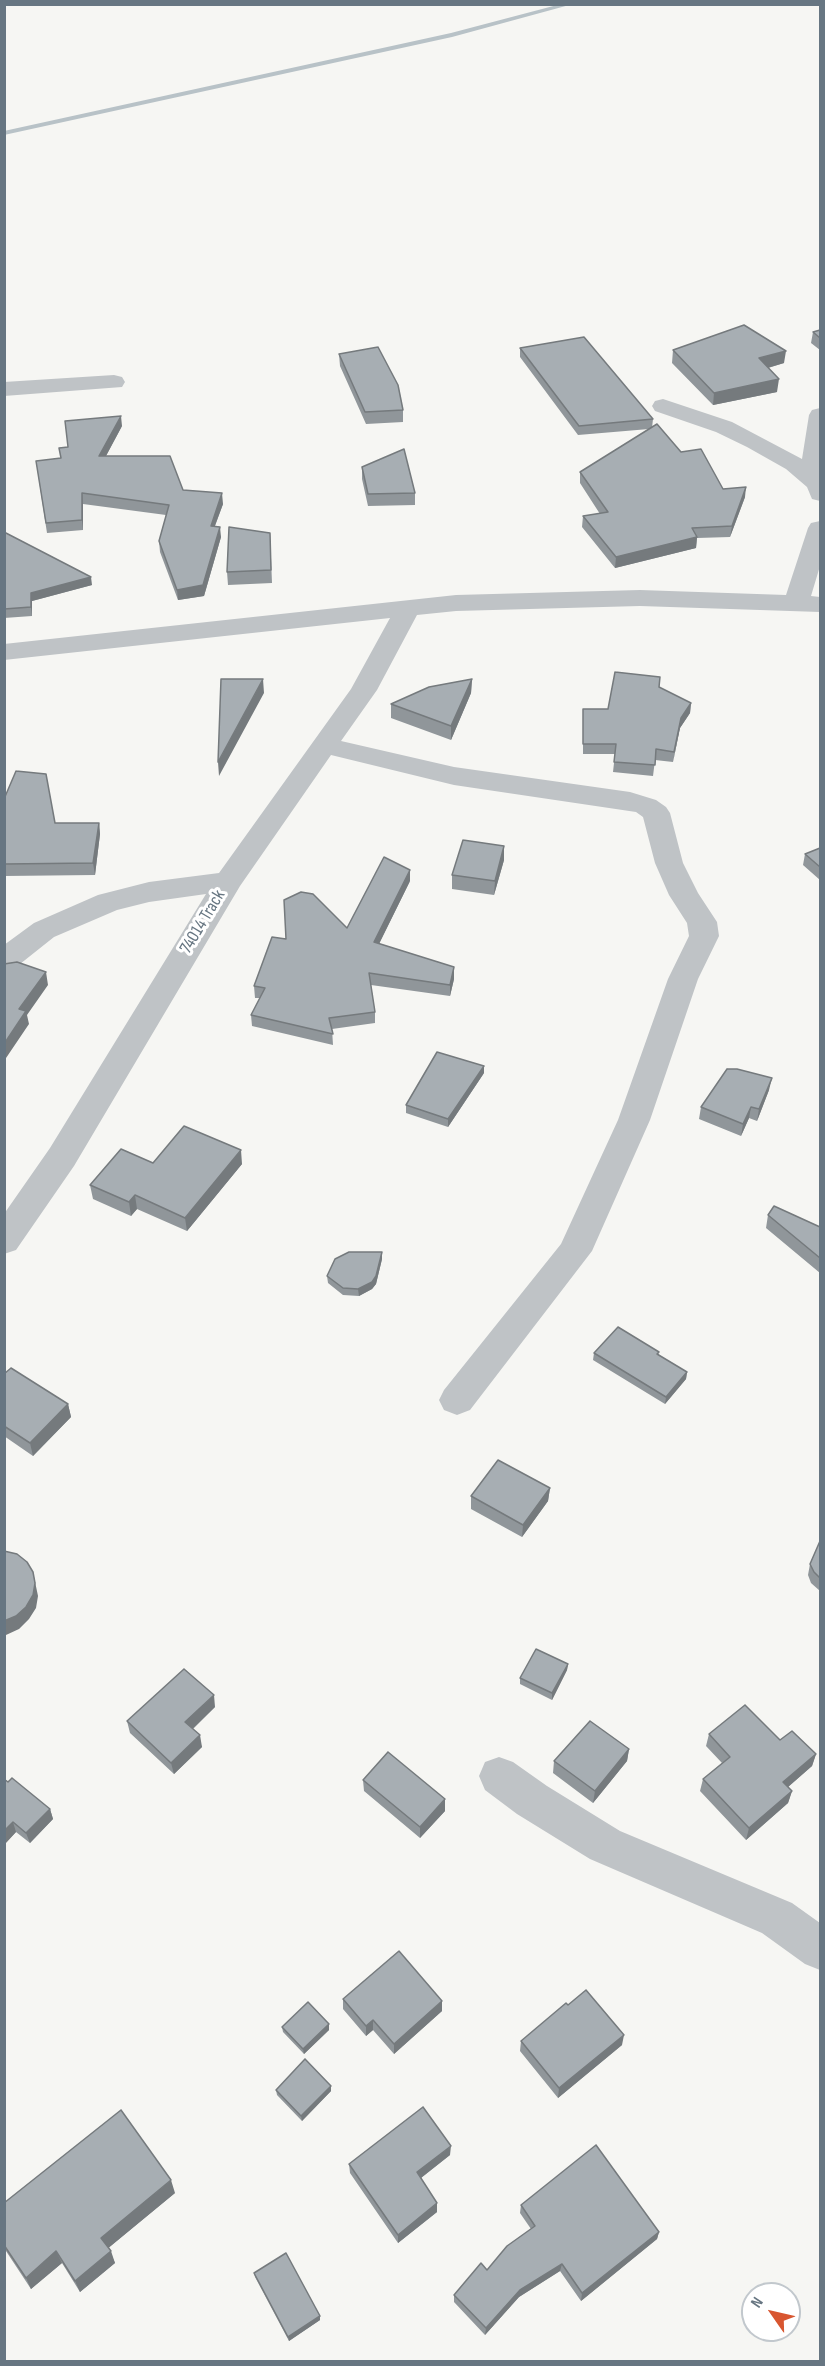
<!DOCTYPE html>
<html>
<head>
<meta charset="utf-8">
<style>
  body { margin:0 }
  #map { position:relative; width:825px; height:2366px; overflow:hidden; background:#f6f6f3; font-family:"Sofia Sans Condensed",sans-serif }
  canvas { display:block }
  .frame { position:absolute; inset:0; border:6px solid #677682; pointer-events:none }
  .north { position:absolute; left:741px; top:2282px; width:60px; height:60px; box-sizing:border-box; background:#fff; border:2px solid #c2c8cd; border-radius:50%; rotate:304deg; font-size:16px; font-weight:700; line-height:24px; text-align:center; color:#677682 }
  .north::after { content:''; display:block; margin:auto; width:21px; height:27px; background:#d85630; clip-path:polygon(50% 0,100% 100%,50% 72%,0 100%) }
</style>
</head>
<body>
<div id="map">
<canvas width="825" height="2366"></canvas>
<div class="frame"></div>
<div class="north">N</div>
</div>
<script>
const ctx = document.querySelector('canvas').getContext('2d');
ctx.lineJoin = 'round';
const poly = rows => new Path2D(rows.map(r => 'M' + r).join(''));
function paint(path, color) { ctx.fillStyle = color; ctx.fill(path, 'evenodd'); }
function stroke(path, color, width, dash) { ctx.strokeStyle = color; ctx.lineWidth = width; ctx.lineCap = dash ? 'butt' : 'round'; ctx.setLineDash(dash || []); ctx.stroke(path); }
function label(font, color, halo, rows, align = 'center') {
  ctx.font = font + ' "Sofia Sans Condensed",sans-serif'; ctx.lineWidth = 6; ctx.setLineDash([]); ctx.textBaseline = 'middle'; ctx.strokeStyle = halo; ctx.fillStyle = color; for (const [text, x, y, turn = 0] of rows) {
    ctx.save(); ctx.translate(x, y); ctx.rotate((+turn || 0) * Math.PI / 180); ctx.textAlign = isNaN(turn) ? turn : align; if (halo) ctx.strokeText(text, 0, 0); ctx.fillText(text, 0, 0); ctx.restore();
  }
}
const stream = poly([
  [561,4,573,4,452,37,4,135,4,131,451,33,561,4]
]);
const minor = poly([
  [114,375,122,377,125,382,122,387,4,396,4,382,114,375],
  [663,399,732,422,802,459,809,415,812,410,820,408,820,501,812,499,807,487,786,469,747,447,716,432,655,411,652,406,655,401,663,399],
  [820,521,820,566,811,596,820,597,820,612,640,606,456,611,417,615,377,690,341,741,454,767,630,792,656,800,666,807,670,813,683,863,698,893,717,922,719,936,698,979,650,1120,592,1251,470,1410,457,1415,444,1410,439,1400,444,1390,561,1244,618,1120,668,979,689,936,687,923,669,895,655,863,643,817,636,812,454,785,331,755,240,886,74,1166,16,1250,4,1254,4,1214,50,1148,206,894,149,902,117,910,54,937,15,968,4,971,4,945,34,923,98,895,149,882,219,873,351,689,390,618,4,660,4,644,456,595,640,590,786,595,808,528,811,523,820,521],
  [499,1757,513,1762,547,1786,620,1831,792,1903,820,1923,820,1970,805,1964,762,1933,590,1859,517,1814,485,1790,479,1776,485,1762,499,1757]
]);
const wall = poly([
  [820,330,820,350,811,343,813,332],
  [520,348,653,419,652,428,723,489,745,497,730,537,697,538,696,548,615,568,582,527,583,516,600,514,580,483,580,472,649,429,578,435,520,357],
  [673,350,784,363,768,368,777,392,713,405,672,363],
  [339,354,403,410,403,422,366,424,340,366],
  [122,426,106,456,183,490,223,504,215,526,221,537,204,596,178,600,160,552,159,541,166,515,83,504,83,530,47,533,36,461,61,459,68,447],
  [362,467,415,493,415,505,368,506,362,479],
  [4,532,92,585,32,601,32,616,4,618],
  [270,533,272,583,228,585,227,572],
  [472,679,471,693,451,740,391,718,391,704],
  [659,687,691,703,690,713,680,728,673,762,655,760,653,776,613,772,615,754,583,754,583,709,608,709],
  [4,799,55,823,99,823,100,834,95,875,4,876],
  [504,846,504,860,494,895,452,889,452,875],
  [820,848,820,880,803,865,805,854],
  [410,881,379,944,454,967,454,979,450,996,371,985,375,1012,375,1023,332,1029,333,1045,252,1026,251,1015,260,998,255,998,254,986,286,939,347,928],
  [484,1073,448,1127,406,1113,406,1105],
  [769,1090,757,1121,749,1118,741,1136,699,1119,701,1107],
  [153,1163,242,1164,187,1231,137,1209,131,1216,93,1199,90,1185],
  [768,1215,820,1227,820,1273,766,1228],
  [382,1259,376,1284,372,1289,359,1296,343,1295,328,1283,327,1276],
  [659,1352,658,1355,687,1372,686,1379,665,1404,593,1360,594,1353],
  [4,1374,68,1404,71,1417,33,1456,4,1436],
  [550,1488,548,1501,522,1537,471,1509,471,1496],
  [820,1541,820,1591,811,1583,808,1575,810,1564],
  [568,1664,567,1670,552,1700,520,1684,520,1678],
  [215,1707,193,1729,202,1747,174,1774,130,1733,127,1721],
  [709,1734,780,1740,816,1754,812,1766,788,1787,792,1791,788,1803,746,1840,700,1791,703,1779,722,1763,706,1746],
  [629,1749,627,1761,593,1803,553,1773,554,1761],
  [4,1779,50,1809,53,1819,30,1843,16,1832,4,1845],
  [363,1780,445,1811,420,1838,364,1791],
  [343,1999,442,2011,394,2054,373,2030,366,2036,343,2009],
  [568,2005,622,2045,558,2098,520,2051,521,2041],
  [282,2027,329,2030,304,2054,283,2032],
  [331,2086,331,2091,302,2121,277,2095,276,2090],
  [450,2155,421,2178,437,2212,398,2243,350,2173,349,2164],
  [175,2193,108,2248,115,2263,80,2292,62,2263,31,2289,4,2248,4,2203],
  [521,2205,659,2232,657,2239,581,2301,560,2271,519,2297,485,2335,454,2302,454,2295,487,2270,531,2229,520,2213],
  [254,2273,320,2320,289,2341,255,2277]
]);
const shadedWall = poly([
  [786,351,784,363,757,371,759,358],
  [779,379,777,392,713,405,714,393],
  [121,416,122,426,100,467,99,456],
  [746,487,745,497,730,537,732,526],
  [82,493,83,504,83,530,82,520],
  [222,493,223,504,211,536,211,526],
  [220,527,221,537,204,596,178,600,177,590],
  [697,537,696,548,615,568,616,557],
  [91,577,92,585,32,601,32,616,31,607,31,593],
  [263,679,264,693,219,776,218,762],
  [472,679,471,693,451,740,451,726],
  [691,703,690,713,680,728,673,762,681,718],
  [99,823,100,834,95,875,93,863],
  [504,846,504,860,494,895,495,881],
  [410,870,410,881,374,954,374,942],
  [454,967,454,979,450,996,450,985],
  [46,972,48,985,27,1015,29,1024,4,1061,4,1044,19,1009],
  [484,1066,484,1073,448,1127,448,1119],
  [772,1078,769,1090,757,1121,759,1109],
  [751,1107,749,1118,741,1136,743,1124],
  [241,1150,242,1164,187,1231,185,1218],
  [135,1195,137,1209,131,1216,129,1202],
  [382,1252,382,1259,376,1284,372,1289,359,1296,358,1289],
  [687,1372,686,1379,665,1404,666,1397],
  [68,1404,71,1417,33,1456,30,1443],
  [550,1488,548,1501,522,1537,523,1525],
  [33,1572,38,1596,36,1608,29,1619,19,1629,6,1635,4,1629,4,1621],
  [568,1664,567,1670,552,1700,552,1693],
  [214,1695,215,1707,187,1734,185,1722],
  [200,1735,202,1747,174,1774,171,1763],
  [629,1749,627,1761,593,1803,595,1791],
  [816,1754,812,1766,780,1794,783,1782],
  [792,1791,788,1803,746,1840,749,1828],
  [445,1799,445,1811,420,1838,420,1827],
  [50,1809,53,1819,30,1843,26,1833],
  [13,1822,16,1832,4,1845,4,1831],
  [442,2001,442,2011,394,2054,394,2044],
  [373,2020,373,2030,366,2036,366,2026],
  [329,2024,329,2030,304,2054,303,2049],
  [624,2035,622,2045,558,2098,559,2088],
  [331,2086,331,2091,302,2121,301,2116],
  [451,2146,450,2155,417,2181,417,2172],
  [171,2180,175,2193,106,2250,101,2238],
  [437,2203,437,2212,398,2243,398,2235],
  [659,2232,657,2239,581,2301,582,2293],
  [56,2251,62,2263,31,2289,26,2278],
  [111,2251,115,2263,80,2292,75,2281],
  [562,2264,560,2271,519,2297,485,2335,486,2328,520,2290],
  [320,2316,320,2320,289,2341,288,2337]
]);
const building = poly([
  [744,325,786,351,759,358,779,379,714,393,673,350,744,325],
  [820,330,820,338,813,332,820,330],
  [584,337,653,419,579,426,520,348,584,337],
  [378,347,398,385,403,410,365,412,339,354,378,347],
  [121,416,99,456,170,456,183,490,222,493,211,526,220,527,203,585,177,590,159,541,169,505,82,493,82,520,46,523,36,461,61,458,59,448,68,447,65,421,121,416],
  [657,424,681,452,701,449,723,489,746,487,732,526,692,528,697,537,616,557,583,516,608,512,580,472,657,424],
  [404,449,415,493,368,494,362,467,404,449],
  [229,527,270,533,271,570,227,572,229,527],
  [4,532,91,577,31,593,31,607,4,609,4,532],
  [615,672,660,677,659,687,691,703,681,718,674,752,656,749,655,765,614,762,616,744,583,744,583,709,608,709,615,672],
  [221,679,263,679,218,762,221,679],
  [472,679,451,726,391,704,429,687,472,679],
  [16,771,46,774,55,823,99,823,93,863,4,864,4,799,16,771],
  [463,840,504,846,495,881,452,875,463,840],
  [820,848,820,867,805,854,820,848],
  [384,857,410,870,374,942,454,967,450,985,369,973,375,1012,329,1018,333,1034,251,1015,265,988,254,986,272,937,286,939,284,900,301,892,313,894,347,928,384,857],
  [17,962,46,972,19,1009,26,1011,4,1044,4,964,17,962],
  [437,1052,484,1066,448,1119,406,1105,437,1052],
  [727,1069,737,1069,772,1078,759,1109,751,1107,743,1124,701,1107,727,1069],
  [184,1126,241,1150,185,1218,135,1195,129,1202,90,1185,121,1149,153,1163,184,1126],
  [774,1206,820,1227,820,1258,768,1215,774,1206],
  [349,1252,382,1252,376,1276,372,1282,358,1289,343,1288,327,1276,335,1259,349,1252],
  [618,1327,659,1352,657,1354,687,1372,666,1397,594,1353,618,1327],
  [11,1368,68,1404,30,1443,4,1426,4,1374,11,1368],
  [498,1460,550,1488,523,1525,471,1496,498,1460],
  [820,1541,820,1578,814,1572,810,1564,820,1541],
  [4,1551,17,1554,27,1562,33,1572,35,1583,33,1595,26,1607,16,1616,4,1621,4,1551],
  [536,1649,568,1664,552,1693,520,1678,536,1649],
  [184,1669,214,1695,185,1722,200,1735,171,1763,127,1721,184,1669],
  [745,1705,780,1740,792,1731,816,1754,783,1782,792,1791,749,1828,703,1779,730,1757,709,1734,745,1705],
  [590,1721,629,1749,595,1791,554,1761,590,1721],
  [388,1752,445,1799,420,1827,363,1780,388,1752],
  [12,1778,50,1809,26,1833,13,1822,4,1831,4,1779,8,1782,12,1778],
  [399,1951,442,2001,394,2044,373,2020,366,2026,343,1999,399,1951],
  [586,1990,624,2035,559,2088,521,2041,566,2003,568,2005,586,1990],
  [308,2002,329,2024,303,2049,282,2027,308,2002],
  [305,2059,331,2086,301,2116,276,2090,305,2059],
  [423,2107,451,2146,417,2172,437,2203,398,2235,349,2164,423,2107],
  [121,2110,171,2180,101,2238,111,2251,75,2281,56,2251,26,2278,4,2245,4,2203,121,2110],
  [596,2145,659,2232,582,2293,562,2264,520,2290,486,2328,454,2295,481,2263,487,2270,507,2246,535,2226,521,2205,596,2145],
  [286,2253,320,2316,288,2337,254,2273,286,2253]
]);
const streetNames = [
  ["74014 Track",203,922,-59]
];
paint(stream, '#b8c2c7');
paint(minor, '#bfc3c6');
paint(wall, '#90969a');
paint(shadedWall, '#757a7d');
paint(building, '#a7aeb3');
stroke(building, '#757a7d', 1.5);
label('18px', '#677682', '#fff', streetNames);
</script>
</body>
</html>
